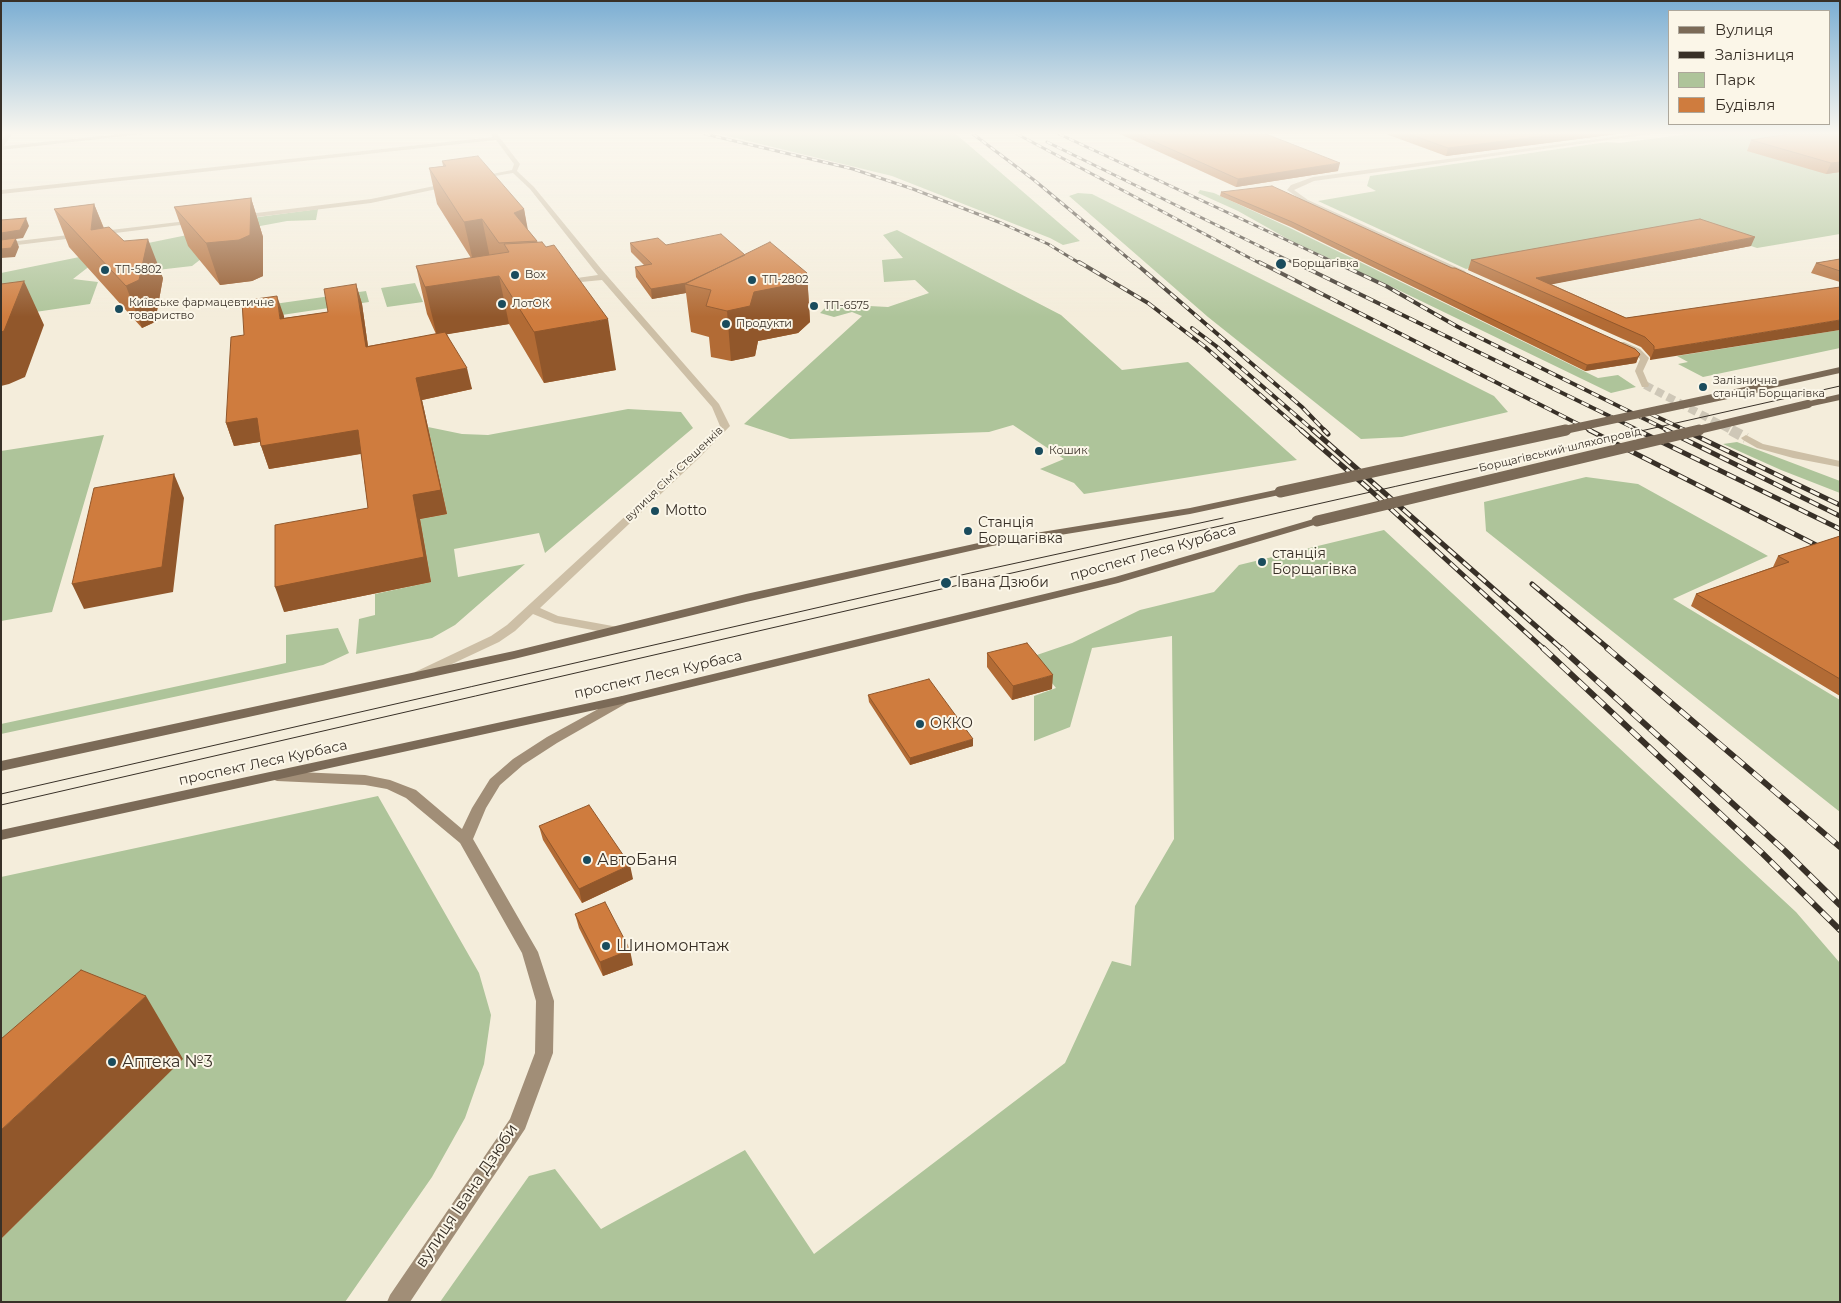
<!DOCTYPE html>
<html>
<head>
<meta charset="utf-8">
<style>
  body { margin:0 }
  #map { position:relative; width:1841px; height:1303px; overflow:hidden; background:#f4eddb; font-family:Montserrat,sans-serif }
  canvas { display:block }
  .frame { position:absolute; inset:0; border:2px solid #383027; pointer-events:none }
  .legend { position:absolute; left:1668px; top:10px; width:162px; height:115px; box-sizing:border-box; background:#fbf6e8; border:1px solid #ada79b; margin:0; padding:6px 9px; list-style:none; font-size:15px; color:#383027 }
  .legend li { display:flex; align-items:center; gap:10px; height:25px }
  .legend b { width:25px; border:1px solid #ada79b }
</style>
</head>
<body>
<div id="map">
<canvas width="1841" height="1303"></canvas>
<div class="frame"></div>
<ul class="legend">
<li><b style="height:6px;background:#7b6a57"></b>Вулиця</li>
<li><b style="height:6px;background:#383027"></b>Залізниця</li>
<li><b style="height:14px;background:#aec49a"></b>Парк</li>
<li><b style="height:14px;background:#cf7c3e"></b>Будівля</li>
</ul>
</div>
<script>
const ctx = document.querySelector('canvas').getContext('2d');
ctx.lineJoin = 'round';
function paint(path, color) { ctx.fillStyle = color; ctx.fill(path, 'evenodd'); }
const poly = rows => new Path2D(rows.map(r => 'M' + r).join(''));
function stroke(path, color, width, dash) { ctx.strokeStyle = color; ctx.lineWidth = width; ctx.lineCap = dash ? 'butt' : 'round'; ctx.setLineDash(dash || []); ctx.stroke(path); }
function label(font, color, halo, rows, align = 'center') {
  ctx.font = font + ' Montserrat,sans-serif'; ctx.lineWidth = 4; ctx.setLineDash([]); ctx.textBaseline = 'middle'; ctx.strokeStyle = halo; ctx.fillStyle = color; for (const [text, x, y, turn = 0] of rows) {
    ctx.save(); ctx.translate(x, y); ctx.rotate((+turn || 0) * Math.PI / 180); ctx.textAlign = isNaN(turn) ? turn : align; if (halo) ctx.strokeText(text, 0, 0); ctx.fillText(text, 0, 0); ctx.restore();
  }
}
const green = poly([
  [719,134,956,134,1080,241,1063,245,1050,238,892,176],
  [1689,134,1840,134,1840,234,1757,248,1696,228,1466,269,1318,201,1376,191,1367,186,1370,176,1607,142,1619,143],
  [1200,190,1214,193,1288,227,1598,378,1618,375,1636,387,1611,393,1388,285,1295,243,1238,211,1198,193],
  [1078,193,1092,194,1494,396,1508,412,1402,437,1361,439,1208,317,1069,196],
  [318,209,316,220,287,221,207,236,201,259,192,266,131,273,91,265,73,279,98,282,90,304,1,317,1,273,202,232,199,225],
  [897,230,1061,315,1122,370,1188,362,1297,460,1084,494,1074,483,1040,469,1064,459,1013,425,989,432,790,439,744,424,862,316,852,312,834,317,820,313,827,306,832,304,888,307,929,293,915,280,884,282,882,260,903,258,883,235],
  [415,283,423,302,387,307,381,288],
  [366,291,369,302,275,316,274,304],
  [1840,330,1840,348,1703,377,1678,364,1688,362,1677,356],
  [628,409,681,412,693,428,545,553,539,533,454,549,458,577,525,564,455,625,432,638,356,654,359,619,375,615,375,594,431,582,420,519,447,514,428,427,462,434,488,435],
  [104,435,52,612,1,621,1,451],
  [1737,442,1840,481,1840,493,1781,470,1723,444],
  [1586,477,1638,484,1768,556,1673,599,1840,700,1840,812,1486,531,1484,502],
  [1384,530,1796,912,1840,963,1840,1302,440,1302,529,1176,555,1169,601,1229,745,1150,814,1254,1065,1063,1112,961,1131,966,1135,906,1174,839,1172,636,1092,648,1070,727,1034,741,1034,696,1056,688,1031,657,1072,643,1140,610,1214,592,1239,565],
  [338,628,349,653,323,665,1,734,1,724,286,663,286,635],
  [378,796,479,973,491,1015,484,1064,465,1118,432,1177,345,1302,1,1302,1,1239,182,1059,1,1099,1,877]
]);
const minorTunnelFar1 = poly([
  [1645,385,1733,431]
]);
const minorTunnel = poly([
  [1731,430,1746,438]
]);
const minor = poly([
  [6,134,12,134,4,146,122,134,144,134,1,150,1,141,6,134],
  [491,134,497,134,520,164,517,171,534,187,602,270,719,404,730,426,700,457,540,608,558,616,618,627,620,630,618,633,614,634,555,623,533,614,515,631,499,642,420,679,414,675,415,672,491,636,507,625,694,453,720,426,712,407,602,280,560,284,560,280,563,280,598,275,530,189,513,173,477,179,477,177,512,170,514,164,496,140,1,194,1,190,493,137,491,134],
  [1634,134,1651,134,1314,181,1294,190,1308,200,1465,271,1466,273,1462,275,1304,202,1287,190,1291,185,1313,177,1634,134],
  [449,183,451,184,451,186,371,203,240,219,237,217,240,215,371,199,449,183],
  [195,220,198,222,197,223,1,247,1,243,195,220],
  [1618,342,1624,342,1640,349,1649,358,1643,371,1649,385,1648,387,1642,387,1635,371,1640,359,1634,353,1618,346,1618,342],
  [1746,435,1763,444,1840,461,1840,467,1793,458,1757,448,1743,440,1741,438,1746,435]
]);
const secondary = poly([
  [622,696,627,697,629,700,627,703,557,743,523,765,500,785,486,808,473,839,538,952,554,1001,553,1053,525,1129,410,1302,387,1302,390,1295,510,1119,535,1053,536,1001,522,953,460,843,406,798,387,789,365,785,277,781,272,779,270,776,272,773,277,771,365,775,390,780,416,790,462,829,472,808,490,779,513,759,547,737,622,696]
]);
const primary = poly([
  [1840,367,1840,373,1764,390,1760,387,1764,384,1840,367],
  [1840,394,1840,400,1808,407,1803,404,1805,402,1840,394],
  [1280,489,1285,492,1284,494,1190,514,992,546,746,602,514,659,1,771,1,761,514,651,746,594,992,540,1190,508,1280,489],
  [1317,518,1322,521,1321,523,1118,583,622,704,1,840,1,830,622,696,1115,577,1317,518]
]);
const tram = poly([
  [1,794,943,579,1223,518],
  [1,805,950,587,1840,386]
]);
const railFar3 = poly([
  [705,134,853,169,913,189,1001,223,1048,244,1081,264],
  [973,134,1034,180,1135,264],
  [1017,134,1261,264],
  [1059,134,1338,264],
  [1047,142,1296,264]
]);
const railFar2 = poly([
  [1079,262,1148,303,1204,346,1302,431],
  [1134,262,1302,407,1325,431],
  [1259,262,1592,431],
  [1294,262,1640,431],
  [1335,262,1386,286,1458,327,1669,431],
  [1192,328,1216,346,1314,431],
  [1651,414,1687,431]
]);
const railFar1 = poly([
  [1301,430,1369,489,1544,649],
  [1313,430,1562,649],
  [1324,430,1328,434],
  [1589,430,1840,557],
  [1637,430,1840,529],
  [1666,430,1840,516],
  [1684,430,1840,505],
  [1532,584,1609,649]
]);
const rail = poly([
  [1543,648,1762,853,1840,930],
  [1561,648,1785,851,1840,905],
  [1607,648,1840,847]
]);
const primaryBridgeFar1 = poly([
  [1560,431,1764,387],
  [1694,431,1808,404]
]);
const primaryBridge = poly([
  [1280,492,1566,430],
  [1317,521,1699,430]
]);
const wall = poly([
  [1120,134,1266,134,1338,171,1236,187],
  [1386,134,1617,134,1446,156],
  [1840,134,1840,172,1826,174,1747,151,1751,140],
  [442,161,524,209,527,229,537,241,616,370,544,383,509,324,447,334,472,389,422,400,447,514,420,519,431,582,284,612,368,508,361,454,269,469,260,442,234,446,226,423,244,335,284,316,284,318,328,312,356,284,362,304,368,346,436,334,427,314,416,266,471,258,437,204,429,168,443,166],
  [1221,192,1640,354,1636,363,1585,371,1291,227,1220,196],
  [251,198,263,237,263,276,252,281,220,285,188,246,174,207],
  [94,204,104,228,124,241,163,278,155,322,142,328,69,247,54,209],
  [630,243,666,245,745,255,807,273,810,322,798,333,758,341,755,356,731,361,711,357,709,337,691,332,686,293,652,299,636,277,635,267,645,266,631,252],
  [1751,246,1551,284,1626,318,1840,287,1650,360,1650,357,1641,347,1468,270,1471,260],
  [1840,259,1840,282,1811,273,1816,263],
  [1840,536,1840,696,1691,606,1696,594,1773,567,1778,556],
  [987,653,1052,689,1012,700,987,667],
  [868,695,973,746,910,765,869,702],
  [539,826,633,879,582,903,543,840],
  [575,914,633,965,603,976,579,928]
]);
const shadedWall = poly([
  [1560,134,1617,134,1446,156,1448,148],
  [1840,162,1840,172,1826,174,1831,163],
  [1340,163,1338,171,1236,187,1238,179],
  [251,198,263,237,263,276,252,281,220,285,206,243],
  [94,204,109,242,91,230],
  [524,209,530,241,514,213],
  [26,218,29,226,23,238,16,239,19,247,15,257,1,258,1,233],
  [482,219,490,258,473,261,464,222],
  [1755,237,1751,246,1533,288,1536,278],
  [148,239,163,278,155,322,142,328,126,286],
  [761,269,685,284,686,293,652,299,651,289],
  [807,273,810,322,798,333,758,341,755,356,731,361,727,311,754,292],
  [499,276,509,324,437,336,425,287],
  [24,281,44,325,25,377,9,384,1,386,1,332],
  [356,284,362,304,371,368,366,347],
  [277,296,284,316,286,339,280,319],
  [608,319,616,370,544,383,534,332],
  [1840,320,1840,330,1650,360,1654,350],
  [1638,357,1636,363,1585,371,1587,365],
  [467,368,472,389,422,400,447,514,420,519,431,582,284,612,275,587,413,495,416,378],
  [257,418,265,441,234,446,226,423],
  [358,430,365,453,269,469,261,446],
  [174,474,184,498,173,592,84,609,72,584],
  [1053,675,1052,689,1012,700,1013,686],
  [973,739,973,746,910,765,910,758],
  [630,865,633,879,582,903,579,889],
  [630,950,633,965,603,976,600,962],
  [146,996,183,1059,1,1239,1,1130]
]);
const building = poly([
  [1137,134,1266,134,1340,163,1238,179,1137,134],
  [1409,134,1560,134,1448,148,1409,134],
  [1789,134,1840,134,1840,162,1831,163,1751,140,1789,134],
  [478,156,524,209,514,213,537,241,499,243,482,219,464,222,429,168,446,166,442,161,478,156],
  [1272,186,1452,268,1455,268,1635,349,1640,354,1638,357,1587,365,1292,222,1221,192,1272,186],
  [251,198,250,235,239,240,206,243,174,207,251,198],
  [94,204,91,230,109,227,124,241,148,239,139,280,126,286,54,209,94,204],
  [26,218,20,230,1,233,1,220,26,218],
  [1700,219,1755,237,1536,278,1626,318,1840,287,1840,320,1654,350,1654,346,1645,337,1471,260,1700,219],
  [721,234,745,255,686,283,651,289,635,267,652,264,630,243,658,238,666,245,721,234],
  [16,238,11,248,1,249,1,240,16,238],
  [542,242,546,247,554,245,608,319,534,332,499,276,425,287,416,266,509,252,504,244,542,242],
  [770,242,807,273,795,284,754,292,750,306,727,311,706,306,711,290,685,284,770,242],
  [1840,259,1840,271,1816,263,1840,259],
  [24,281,4,331,1,332,1,284,24,281],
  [356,284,366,347,445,332,467,368,416,378,441,490,413,495,424,557,275,587,275,525,368,508,358,430,261,446,257,418,226,423,231,337,244,335,242,301,277,296,280,319,328,312,324,289,356,284],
  [174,474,162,567,72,584,94,488,174,474],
  [1840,536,1840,679,1696,594,1789,562,1778,556,1840,536],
  [1027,643,1053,675,1013,686,987,653,1027,643],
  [929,679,973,739,910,758,868,695,929,679],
  [589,805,630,865,579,889,539,826,589,805],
  [605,902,630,950,600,962,575,914,605,902],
  [81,970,146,996,1,1130,1,1039,81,970]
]);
const markers = [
  [1281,264,6,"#1a4c5d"],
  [105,270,5,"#1a4c5d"],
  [515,275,5,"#1a4c5d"],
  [752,280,5,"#1a4c5d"],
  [502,304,5,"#1a4c5d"],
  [814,306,5,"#1a4c5d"],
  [119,309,5,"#1a4c5d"],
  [726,324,5,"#1a4c5d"],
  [1703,387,5,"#1a4c5d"],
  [1039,451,5,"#1a4c5d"],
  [655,511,5,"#1a4c5d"],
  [968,531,5,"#1a4c5d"],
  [1262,562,5,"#1a4c5d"],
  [946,583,6,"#1a4c5d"],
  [920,724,5,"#1a4c5d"],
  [587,860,5,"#1a4c5d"],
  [606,946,5,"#1a4c5d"],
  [112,1062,5,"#1a4c5d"]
];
const farPoinames = [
  ["Борщагівка",1292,264],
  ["ТП-5802",115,270],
  ["Box",525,275],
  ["ТП-2802",762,280],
  ["Київське фармацевтичне",129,303],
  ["товариство",129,316],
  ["ЛотОК",512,304],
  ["ТП-6575",824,306],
  ["Продукти",736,324],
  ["Залізнична",1713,381],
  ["станція Борщагівка",1713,394],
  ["Кошик",1049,451]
];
const farStreetnames = [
  ["Борщагівський шляхопровід",1560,450,-13],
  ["вулиця Сімʼї Стешенків",674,474,-44]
];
const poiNames = [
  ["Motto",665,511],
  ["Станція",978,523],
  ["Борщагівка",978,539],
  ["станція",1272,554],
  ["Борщагівка",1272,570],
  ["Івана Дзюби",957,583],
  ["ОККО",930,724]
];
const streetNames = [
  ["проспект Леся Курбаса",1153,553,-16],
  ["проспект Леся Курбаса",658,675,-13],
  ["проспект Леся Курбаса",263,763,-12]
];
const nearPoinames = [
  ["АвтоБаня",597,860],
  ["Шиномонтаж",616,946],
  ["Аптека №3",122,1062]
];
const nearStreetnames = [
  ["вулиця Івана Дзюби",467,1196,-56]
];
paint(green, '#aec49a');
stroke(minorTunnelFar1, '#cec7b7', 8, [8, 4.5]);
stroke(minorTunnel, '#cec7b7', 11, [11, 5.5]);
paint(minor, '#cdbfa6');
paint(secondary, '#a18e77');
paint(primary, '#7b6a57');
stroke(tram, '#383027', 1);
stroke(railFar3, '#383027', 3);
stroke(railFar2, '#383027', 4);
stroke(railFar1, '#383027', 5);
stroke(rail, '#383027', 6);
stroke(railFar3, '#fbf6e8', 2, [5.5]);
stroke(railFar2, '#fbf6e8', 2.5, [8]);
stroke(railFar1, '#fbf6e8', 3, [10]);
stroke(rail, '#fbf6e8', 4.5, [12]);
stroke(primaryBridgeFar1, '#7b6a57', 8);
stroke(primaryBridge, '#7b6a57', 11);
paint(wall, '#b26b35');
paint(shadedWall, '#91572b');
paint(building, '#cf7c3e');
stroke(building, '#91572b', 1);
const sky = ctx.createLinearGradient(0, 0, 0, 317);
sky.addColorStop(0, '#7baed3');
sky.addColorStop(0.42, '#faf7ef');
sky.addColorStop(1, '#faf7ef00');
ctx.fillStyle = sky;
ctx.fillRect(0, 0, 1841, 317);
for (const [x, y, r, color] of markers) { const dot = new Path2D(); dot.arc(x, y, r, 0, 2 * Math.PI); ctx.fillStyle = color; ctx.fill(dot); stroke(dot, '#fbf6e8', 2); }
label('11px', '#383027', '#fbf6e8', farPoinames, 'left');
label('11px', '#383027', '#fbf6e8', farStreetnames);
label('14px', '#383027', '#fbf6e8', poiNames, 'left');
label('14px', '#383027', '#fbf6e8', streetNames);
label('16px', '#383027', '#fbf6e8', nearPoinames, 'left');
label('16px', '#383027', '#fbf6e8', nearStreetnames);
</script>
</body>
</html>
